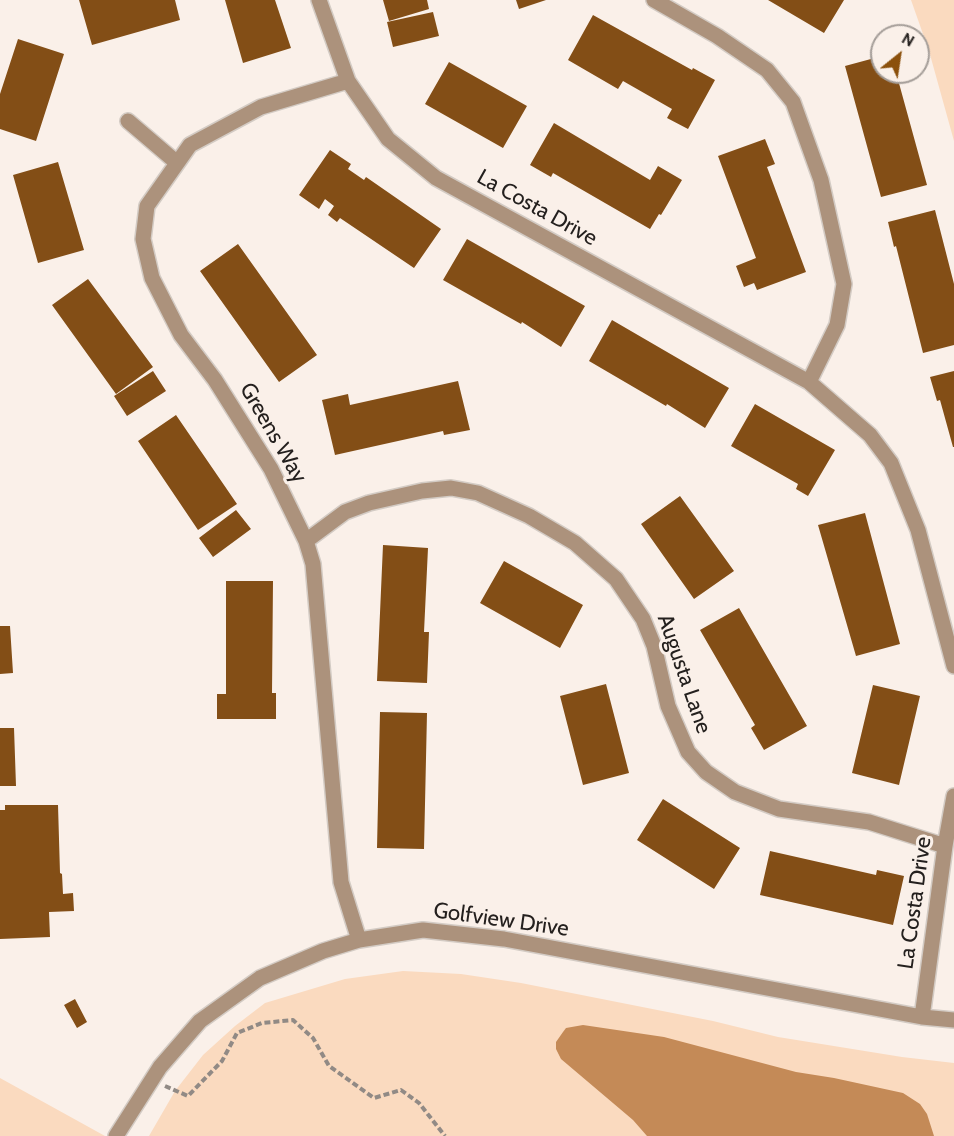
<!DOCTYPE html>
<html>
<head>
<meta charset="utf-8">
<style>
  body { margin:0 }
  #map { position:relative; width:954px; height:1136px; overflow:hidden; background:#faf0e9; font-family:Cabin,sans-serif }
  canvas { display:block }
  .north { position:absolute; left:870px; top:24px; width:60px; height:60px; box-sizing:border-box; background:#faf0e9; border:2px solid #a49d98; border-radius:50%; rotate:30deg; font-size:16px; font-weight:700; line-height:24px; text-align:center; color:#24201e }
  .north::after { content:''; display:block; margin:auto; width:21px; height:27px; background:#8b500c; clip-path:polygon(50% 0,100% 100%,50% 72%,0 100%) }
</style>
</head>
<body>
<div id="map">
<canvas width="954" height="1136"></canvas>
<div class="north">N</div>
</div>
<script>
const ctx = document.querySelector('canvas').getContext('2d');
ctx.lineJoin = 'round';
function paint(path, color) { ctx.fillStyle = color; ctx.fill(path, 'evenodd'); }
const poly = rows => new Path2D(rows.map(r => 'M' + r).join(''));
function stroke(path, color, width, dash) { ctx.strokeStyle = color; ctx.lineWidth = width; ctx.lineCap = dash ? 'butt' : 'round'; ctx.setLineDash(dash || []); ctx.stroke(path); }
function label(font, color, halo, rows, align = 'center') {
  ctx.font = font + ' Cabin,sans-serif'; ctx.lineWidth = 6; ctx.setLineDash([]); ctx.textBaseline = 'middle'; ctx.strokeStyle = halo; ctx.fillStyle = color; for (const [text, x, y, turn = 0] of rows) {
    ctx.save(); ctx.translate(x, y); ctx.rotate((+turn || 0) * Math.PI / 180); ctx.textAlign = isNaN(turn) ? turn : align; if (halo) ctx.strokeText(text, 0, 0); ctx.fillText(text, 0, 0); ctx.restore();
  }
}
const green = poly([
  [911,0,954,0,954,141,929,51],
  [403,971,461,974,521,983,713,1021,778,1037,902,1057,954,1063,954,1136,149,1136,175,1091,203,1055,235,1026,265,1003,345,979],
  [0,1078,105,1136,0,1136]
]);
const water = poly([
  [583,1025,664,1037,796,1072,834,1078,903,1093,920,1104,927,1114,934,1136,647,1136,633,1120,561,1059,556,1049,556,1042,563,1032,566,1028]
]);
const building = poly([
  [79,0,175,0,180,20,92,45],
  [225,0,275,0,291,48,243,63],
  [383,0,427,0,429,9,389,21],
  [516,0,546,0,519,9],
  [768,0,844,0,824,33],
  [433,12,439,36,393,47,387,22],
  [593,15,692,70,693,68,715,80,688,129,667,118,672,109,623,81,618,89,568,60],
  [18,39,64,54,36,141,0,129,0,94],
  [882,56,882,72,906,72,906,74,897,76,927,185,881,197,845,66],
  [449,62,527,106,503,148,425,104],
  [554,123,650,180,658,166,682,180,661,215,659,214,650,229,553,173,551,177,530,165],
  [765,139,775,164,767,167,806,272,757,290,754,283,744,287,736,266,756,258,718,156],
  [330,150,351,164,348,169,364,180,366,177,441,229,414,268,340,218,337,222,328,215,334,206,325,199,319,209,299,195],
  [58,162,84,250,38,263,13,175],
  [935,210,954,284,954,345,923,353,896,246,894,247,888,222],
  [467,239,585,306,561,347,522,322,521,324,443,280],
  [238,244,317,355,279,382,200,271],
  [88,279,153,367,116,394,52,305],
  [612,320,729,388,705,428,667,404,666,406,589,361],
  [153,371,166,391,127,416,114,396],
  [954,371,954,447,953,447,940,400,937,401,930,377],
  [458,381,470,430,444,435,443,431,335,455,322,400,348,394,350,405],
  [755,404,835,450,808,496,796,489,798,484,731,446],
  [176,415,237,504,198,530,138,441],
  [680,496,734,571,694,599,641,524],
  [236,510,251,529,213,557,199,538],
  [865,513,900,644,856,656,818,525],
  [383,545,428,548,424,632,429,632,427,683,377,681],
  [504,561,583,605,560,648,480,603],
  [226,581,273,581,272,693,276,693,276,719,217,719,217,694,226,694],
  [739,608,807,726,764,750,751,728,755,725,700,630],
  [0,626,10,626,13,673,0,674],
  [606,684,629,773,583,785,560,696],
  [873,685,920,696,899,785,852,773],
  [380,712,427,713,424,849,377,848],
  [0,728,14,728,16,786,0,786],
  [663,799,740,848,714,889,637,840],
  [5,805,58,805,60,873,62,874,63,894,73,893,74,911,49,912,50,937,0,939,0,810,5,810],
  [770,851,876,875,877,870,904,876,893,925,760,895],
  [75,999,87,1022,77,1028,64,1005]
]);
const path = poly([
  [165,1086,188,1096,222,1061,237,1033,262,1023,293,1020,313,1038,329,1066,374,1098,401,1090,419,1103,445,1136]
]);
const minor = poly([
  [319,0,348,81,388,139,436,178,809,382,870,435,891,463,918,530,954,666],
  [654,0,717,36,767,70,793,102,821,180,844,284,837,325,809,382],
  [348,81,261,107,190,145,147,206,143,239,152,278,181,335,215,380,271,469,306,541,313,564,341,882,359,940],
  [128,121,176,162],
  [306,541,345,512,369,503,422,491,451,488,478,493,529,516,575,543,616,579,643,619,654,646,668,706,688,752,706,772,735,792,779,809,869,822,945,846],
  [922,1017,945,846,954,796],
  [116,1136,160,1067,200,1021,260,978,323,951,359,940,423,930,504,939,922,1017,954,1020]
]);
const streetNames = [
  ["La Costa Drive",537,208,29],
  ["Greens Way",273,433,60],
  ["Augusta Lane",684,674,71],
  ["La Costa Drive",915,903,-82],
  ["Golfview Drive",501,920,8]
];
paint(green, '#fadabf');
paint(water, '#c48a57');
paint(building, '#834e16');
stroke(minor, '#d3cbc4', 18);
stroke(path, '#918a85', 4, [6, 3]);
stroke(minor, '#ac927c', 15);
label('22px', '#24201e', '#faf0e9', streetNames);
</script>
</body>
</html>
